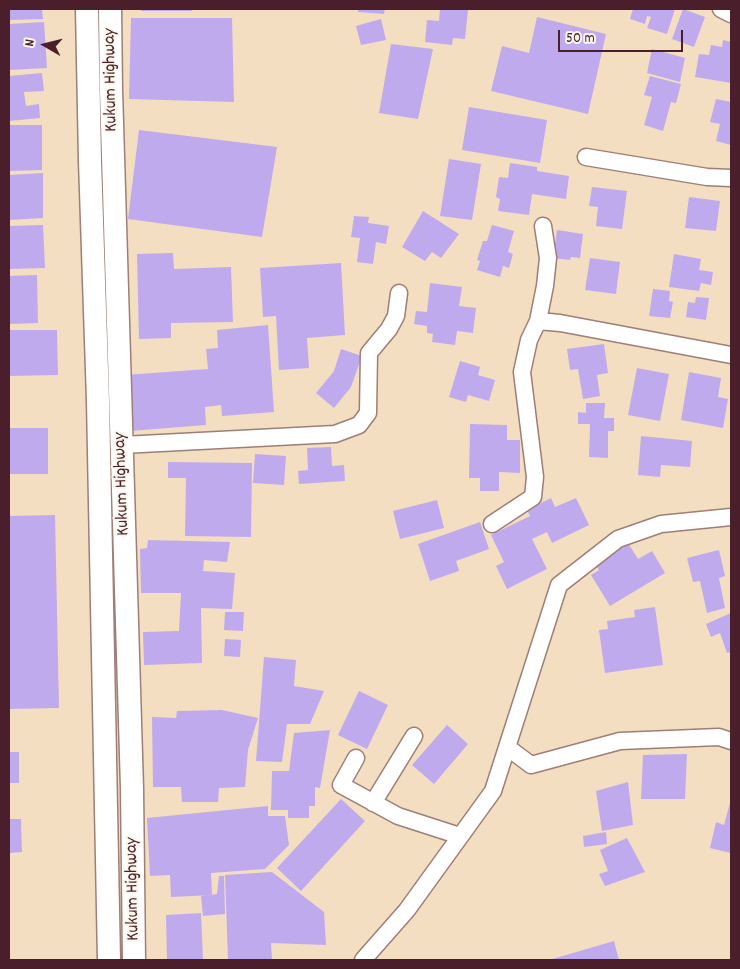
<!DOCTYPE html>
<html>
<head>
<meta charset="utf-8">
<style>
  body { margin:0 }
  #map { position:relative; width:740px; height:969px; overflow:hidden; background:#f3dec1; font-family:Dekko,sans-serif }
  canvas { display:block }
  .frame { position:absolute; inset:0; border:10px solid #4a1f2b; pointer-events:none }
  .north { position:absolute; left:20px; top:20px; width:50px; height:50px; -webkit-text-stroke:4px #fbf7ec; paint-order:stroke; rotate:278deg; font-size:14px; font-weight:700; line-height:20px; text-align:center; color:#4a1f2b }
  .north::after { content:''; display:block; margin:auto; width:18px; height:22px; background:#4a1f2b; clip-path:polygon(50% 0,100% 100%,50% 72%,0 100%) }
  .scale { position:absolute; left:558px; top:30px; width:125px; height:22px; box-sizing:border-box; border:2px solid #4a1f2b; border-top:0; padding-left:6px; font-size:15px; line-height:18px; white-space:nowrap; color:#4a1f2b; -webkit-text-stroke:4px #fbf7ec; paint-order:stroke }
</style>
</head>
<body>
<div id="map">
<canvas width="740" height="969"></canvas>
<div class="frame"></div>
<div class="north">N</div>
<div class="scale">50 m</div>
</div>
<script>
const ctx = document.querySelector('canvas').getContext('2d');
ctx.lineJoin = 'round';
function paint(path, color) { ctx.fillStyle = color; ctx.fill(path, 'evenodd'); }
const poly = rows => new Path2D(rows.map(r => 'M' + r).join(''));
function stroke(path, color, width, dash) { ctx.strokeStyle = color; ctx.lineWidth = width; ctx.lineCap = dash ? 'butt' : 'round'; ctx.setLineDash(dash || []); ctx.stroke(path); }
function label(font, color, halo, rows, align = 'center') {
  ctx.font = font + ' Dekko,sans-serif'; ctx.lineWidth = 4; ctx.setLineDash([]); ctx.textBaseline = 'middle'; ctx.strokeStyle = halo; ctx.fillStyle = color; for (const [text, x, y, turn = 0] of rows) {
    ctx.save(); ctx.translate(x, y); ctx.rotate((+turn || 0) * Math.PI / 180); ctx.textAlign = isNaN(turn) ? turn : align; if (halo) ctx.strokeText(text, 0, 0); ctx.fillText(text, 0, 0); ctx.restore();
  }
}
const building = poly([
  [9,9,42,9,43,19,9,20],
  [141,9,192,9,192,11,141,11],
  [358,9,385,9,384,14,358,12],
  [440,9,468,10,465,39,453,38,452,45,425,42,427,20,439,21],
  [633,9,675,9,667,34,647,28,651,17,647,16,645,24,630,19],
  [683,9,705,17,694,47,672,39],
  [537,17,606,34,588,114,491,91,502,46,529,53],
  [131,18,232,18,234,102,129,99],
  [381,19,386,40,361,45,356,26],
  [44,22,47,68,9,70,9,24],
  [723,40,731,42,731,83,695,77,699,54,709,55,711,45,722,47],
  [391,44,433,49,418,119,379,113],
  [652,49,685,58,680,82,647,73],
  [42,73,44,91,24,92,26,106,39,104,40,118,9,121,9,76],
  [650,76,681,84,676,103,671,102,663,131,644,125,652,97,644,95],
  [716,99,731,102,731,145,716,141,720,124,710,122],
  [469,107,547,120,540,163,462,150],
  [9,125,42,125,42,170,9,171],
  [139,130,277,147,262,237,128,219],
  [449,159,481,164,472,220,440,216],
  [510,163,537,167,537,171,569,176,566,199,532,194,529,215,498,211,500,199,496,197,499,177,508,178],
  [43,173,43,218,9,220,9,175],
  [592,187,627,191,622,229,596,226,598,207,589,206],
  [689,197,720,201,716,231,685,228],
  [423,211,459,234,441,258,432,252,425,261,402,247],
  [354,216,369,217,368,223,389,226,386,244,376,242,373,264,357,262,360,238,351,237],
  [43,225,45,268,9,269,9,226],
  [492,225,514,231,508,252,513,254,509,268,503,266,500,277,477,270,480,261,477,260,483,241,487,241],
  [557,230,583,234,580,258,571,257,570,260,553,258],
  [173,253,174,269,231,267,233,322,171,323,171,338,139,339,137,254],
  [674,254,701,259,699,270,713,272,711,285,701,283,699,291,669,287],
  [590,258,620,262,616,294,585,290],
  [341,263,345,335,307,338,309,368,279,370,276,316,263,317,260,268],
  [37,275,38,323,9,324,9,276],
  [430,283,462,287,459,306,476,308,473,333,457,331,455,345,432,342,433,334,427,333,427,326,414,324,416,311,427,312],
  [653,289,670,291,669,301,673,302,670,318,649,316],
  [696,297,709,298,706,320,686,317,688,302,695,303],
  [268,325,274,412,222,416,221,405,205,407,206,425,130,431,125,375,208,369,206,349,218,348,217,330],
  [9,330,57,330,58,375,9,376],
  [604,344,608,373,597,375,600,396,583,399,578,369,570,370,567,349],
  [341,349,362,356,351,387,334,408,316,393,334,371],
  [460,361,480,367,478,375,495,380,489,401,468,395,466,402,449,397],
  [637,368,669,374,660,421,628,415],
  [689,372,721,378,718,397,728,399,723,428,681,420],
  [586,403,605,403,604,418,614,418,614,431,608,431,608,458,589,457,590,424,578,424,578,412,586,413],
  [470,424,507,425,507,440,520,440,520,473,499,472,499,491,480,491,480,478,469,478],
  [9,428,48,428,48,474,9,474],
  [641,436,692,441,690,467,661,465,660,477,638,475],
  [331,447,332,466,344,465,345,481,299,484,298,471,308,470,307,448],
  [255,454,286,456,284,485,253,483],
  [168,462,252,463,251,537,185,536,186,478,168,478],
  [551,498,555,507,576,498,589,525,552,543,547,532,532,539,547,569,507,589,496,566,504,562,491,535,530,516,527,510],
  [437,500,444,528,400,539,393,511],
  [55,515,59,708,9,709,9,516],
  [480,522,489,549,456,561,459,571,430,581,418,544],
  [625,538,638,559,652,551,665,573,610,606,591,575,599,570,594,562],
  [148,540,230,542,227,562,204,560,203,571,235,573,232,609,201,608,202,663,144,665,143,632,179,631,181,593,141,593,140,549,147,548],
  [719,550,725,576,719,578,725,608,707,613,700,581,693,582,687,558],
  [655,607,663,665,605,673,599,630,608,629,607,621,635,617,634,610],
  [225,612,244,612,243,631,224,630],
  [731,613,731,652,727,653,720,633,711,637,706,624],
  [225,639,241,640,240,657,224,656],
  [264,657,296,660,294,686,324,691,310,724,287,724,282,762,256,761],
  [359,691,388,705,367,749,338,735],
  [222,710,258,718,248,750,245,787,219,788,218,802,182,802,181,787,153,787,152,717,176,718,177,711],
  [447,725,468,744,434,784,412,765],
  [330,730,320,788,315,787,315,806,309,806,309,818,288,818,288,810,271,810,272,771,289,771,294,733],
  [9,752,19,752,19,783,9,783],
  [687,754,685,799,641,799,643,755],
  [628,782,633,825,602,831,596,791],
  [341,799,365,821,301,891,277,868],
  [731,799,731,853,710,848,716,822,724,825],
  [268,806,268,816,285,816,289,845,265,869,211,873,212,895,171,897,170,875,150,876,147,818],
  [9,819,21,819,22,852,9,853],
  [606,832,607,844,584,847,583,836],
  [627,838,645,872,605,886,599,874,608,871,600,850],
  [272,872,324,912,326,945,271,943,272,960,228,960,225,875],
  [219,876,224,876,225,914,203,916,201,896,217,894],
  [201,913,203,960,167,960,166,915],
  [614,941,619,960,549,960]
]);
const street = poly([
  [721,9,731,14],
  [586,157,707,177,731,178],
  [538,321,560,323,731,355],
  [122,445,335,434,359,425,368,413,369,353,389,329,396,316,399,293],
  [492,524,533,497,535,477,522,372,529,340,538,321,545,286,548,258,543,226],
  [507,747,531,765,620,741,719,737,731,741],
  [356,758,341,785,398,816,460,836],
  [373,803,414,736],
  [363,960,407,910,493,791,559,585,618,539,661,524,731,517]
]);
const secondary = poly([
  [87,9,90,161,98,401,109,960],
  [110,9,111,90,132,788,134,960]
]);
const streetNames = [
  ["Kukum Highway",112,80,-91],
  ["Kukum Highway",123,484,-92],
  ["Kukum Highway",134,889,-91]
];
paint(building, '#c0aaee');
stroke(street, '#9e7e76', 19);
stroke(secondary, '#9e7e76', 25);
stroke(street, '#fff', 16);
stroke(secondary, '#fff', 22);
label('18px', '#4a1f2b', '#fbf7ec', streetNames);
</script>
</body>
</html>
